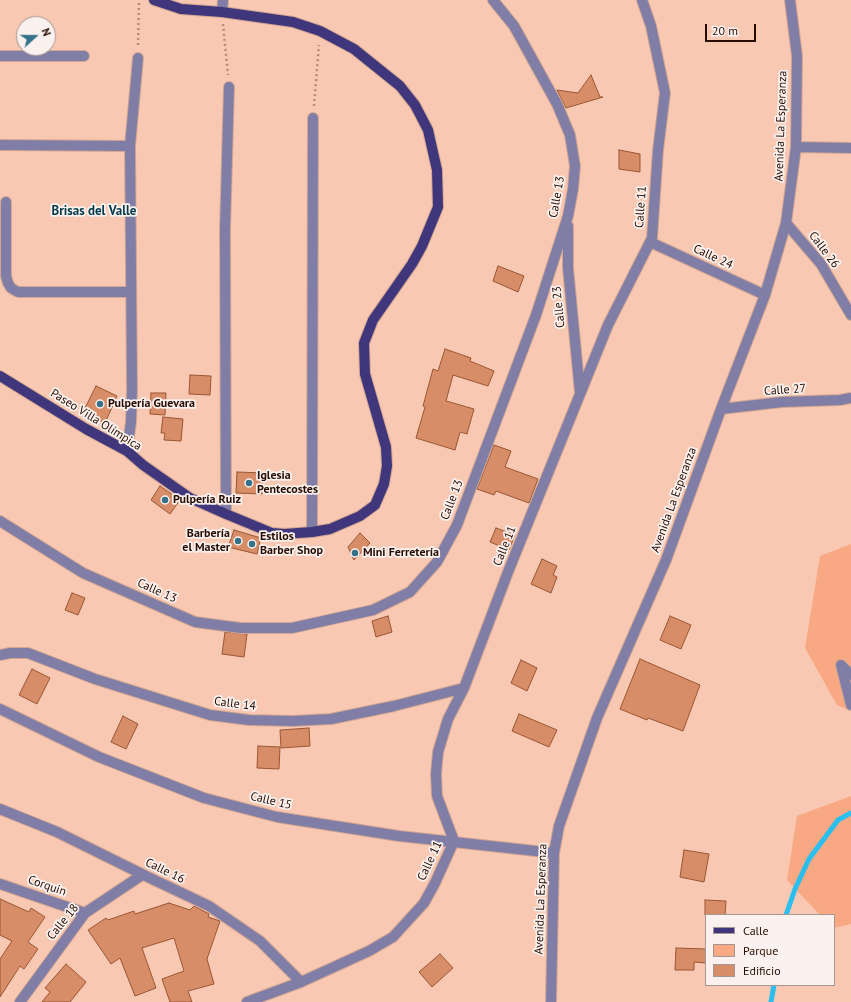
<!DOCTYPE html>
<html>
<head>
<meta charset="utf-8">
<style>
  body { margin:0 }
  #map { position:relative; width:851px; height:1002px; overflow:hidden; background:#f8c8b2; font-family:"PT Sans",sans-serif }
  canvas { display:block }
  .legend { position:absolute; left:705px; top:914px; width:130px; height:72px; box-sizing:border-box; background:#fbf2ef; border:1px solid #a69690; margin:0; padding:5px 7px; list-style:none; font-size:12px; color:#270c01 }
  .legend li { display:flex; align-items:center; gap:8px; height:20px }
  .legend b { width:20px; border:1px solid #a69690 }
  .north { position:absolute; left:16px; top:16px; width:40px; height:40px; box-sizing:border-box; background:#fbf2ef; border:1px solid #a69690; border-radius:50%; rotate:69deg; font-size:11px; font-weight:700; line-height:16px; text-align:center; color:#270c01 }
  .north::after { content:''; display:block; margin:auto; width:14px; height:18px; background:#357188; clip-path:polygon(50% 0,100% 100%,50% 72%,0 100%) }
  .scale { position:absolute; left:705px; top:24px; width:51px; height:18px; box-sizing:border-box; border:2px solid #270c01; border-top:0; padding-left:5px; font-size:12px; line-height:14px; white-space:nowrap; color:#270c01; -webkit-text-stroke:3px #fbf2ef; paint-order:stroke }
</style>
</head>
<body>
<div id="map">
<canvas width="851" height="1002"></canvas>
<ul class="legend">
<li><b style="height:5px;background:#3f367c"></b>Calle</li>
<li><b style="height:11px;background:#f8a984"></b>Parque</li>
<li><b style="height:11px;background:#d88d69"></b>Edificio</li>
</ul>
<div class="north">N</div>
<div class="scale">20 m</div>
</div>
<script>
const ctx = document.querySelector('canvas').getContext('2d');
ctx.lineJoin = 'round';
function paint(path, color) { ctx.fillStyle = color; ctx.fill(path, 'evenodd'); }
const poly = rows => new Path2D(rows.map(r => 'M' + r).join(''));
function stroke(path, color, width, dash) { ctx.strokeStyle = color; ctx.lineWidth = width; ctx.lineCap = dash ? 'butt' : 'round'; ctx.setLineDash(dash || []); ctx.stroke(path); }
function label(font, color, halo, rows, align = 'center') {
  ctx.font = font + ' "PT Sans",sans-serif'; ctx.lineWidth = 3.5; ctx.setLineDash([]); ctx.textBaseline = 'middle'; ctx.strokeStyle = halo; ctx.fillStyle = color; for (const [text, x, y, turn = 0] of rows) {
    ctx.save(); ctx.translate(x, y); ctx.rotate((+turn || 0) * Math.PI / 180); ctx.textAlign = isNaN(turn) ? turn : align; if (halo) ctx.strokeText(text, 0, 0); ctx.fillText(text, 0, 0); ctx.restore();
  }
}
const green = poly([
  [851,544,851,711,837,705,805,648,820,556],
  [851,796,851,924,834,928,834,915,820,915,787,880,797,816]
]);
const stream = poly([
  [786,915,795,889,809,859,838,820,851,813],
  [771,1002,774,985]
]);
const building = poly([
  [591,75,600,97,603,97,566,108,557,90,578,93,591,75],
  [619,150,640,154,640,172,619,169,619,150],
  [498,266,524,276,518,292,493,281,498,266],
  [445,349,471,358,470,361,494,371,488,386,453,375,446,401,474,409,467,434,460,432,455,450,416,438,425,407,423,406,433,369,438,371,445,349],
  [190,375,211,376,210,395,189,394,190,375],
  [96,386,117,396,105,423,83,412,96,386],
  [151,393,166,393,165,415,150,414,151,393],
  [163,417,183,419,181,441,164,440,165,433,161,433,163,417],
  [494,445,511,451,505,467,538,479,529,503,496,491,494,495,477,489,494,445],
  [237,472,263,473,262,494,236,493,237,472],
  [160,486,180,500,170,514,151,500,160,486],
  [496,528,515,535,509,550,490,542,496,528],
  [234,530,261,538,257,554,228,547,234,530],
  [360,533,370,543,354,560,348,547,360,533],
  [542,559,557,566,553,575,557,577,551,593,531,584,542,559],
  [72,593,85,598,78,615,65,610,72,593],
  [388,616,392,632,376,637,372,621,388,616],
  [670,616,691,625,681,649,660,640,670,616],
  [225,632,247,634,244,657,222,654,225,632],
  [640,659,700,685,683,731,648,718,647,720,620,709,640,659],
  [521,660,537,668,527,691,511,683,521,660],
  [32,669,50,678,37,704,19,695,32,669],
  [519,714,557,730,549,747,512,731,519,714],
  [123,716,138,724,126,749,111,742,123,716],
  [309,728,310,746,281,748,280,730,309,728],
  [258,746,280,747,279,769,257,768,258,746],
  [684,850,709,854,704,882,680,877,684,850],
  [0,899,29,912,31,908,45,917,28,942,38,949,24,969,20,966,0,997,0,959,12,941,0,935,0,899],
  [705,900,726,901,725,915,705,915,705,900],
  [169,903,190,910,194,906,209,914,208,917,220,921,207,959,214,984,188,991,192,1002,170,1002,162,979,184,971,174,938,142,948,156,988,135,996,120,958,111,964,88,930,106,918,108,920,134,911,135,914,169,903],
  [676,948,706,949,706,963,694,962,694,970,675,970,676,948],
  [440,954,453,968,432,987,419,972,440,954],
  [66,964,86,982,70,1002,42,1002,50,992,45,988,66,964]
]);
const path = poly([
  [223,24,228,75],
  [138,45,139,0],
  [314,106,319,45]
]);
const minor = poly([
  [222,12,223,0],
  [0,56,84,56],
  [0,145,130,146],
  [796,147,851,148],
  [6,202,6,276,8,283,11,288,18,292,131,292],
  [786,223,821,264,851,315],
  [568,226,568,268,580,393],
  [650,242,765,295],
  [721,409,782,402,840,400,851,398],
  [127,451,131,422,132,389,130,146,138,58],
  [226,514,225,230,229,87],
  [0,521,83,573,195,622,241,628,292,628,373,610,410,592,437,562,457,525,536,315,568,216,573,189,575,166,570,135,557,104,514,26,493,0],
  [312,532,313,118],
  [0,655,10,653,28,653,95,679,210,715,249,720,292,721,331,719,394,706,464,688],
  [851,675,841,665,851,705],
  [0,709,99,757,204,798,277,817,399,836,554,853],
  [0,809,57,832,150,878,209,906,260,941,301,982],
  [0,884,85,913],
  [20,1002,85,913,142,875],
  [247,1002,301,982,369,951,393,937,424,903,435,883,454,841,437,796,436,774,438,752,448,719,464,688,508,572,608,325,652,238,658,150,665,93,651,26,642,0],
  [551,1002,554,853,559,826,597,718,666,560,721,409,765,295,786,223,796,147,797,56,790,0]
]);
const major = poly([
  [0,376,86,429,127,451,143,465,190,498,226,514,272,533,284,534,312,532,330,529,360,516,375,505,384,484,387,466,386,447,365,374,364,343,373,320,412,264,422,246,438,207,437,170,428,130,415,105,400,86,354,49,320,31,293,22,222,12,181,9,154,0]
]);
const markers = [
  [100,404,4,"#357188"],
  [249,483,4,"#357188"],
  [165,500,4,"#357188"],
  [238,541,4,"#357188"],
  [252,544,4,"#357188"],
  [355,553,4,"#357188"]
];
const streetNames = [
  ["Avenida La Esperanza",781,126,-88],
  ["Calle 13",557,197,-80],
  ["Calle 11",641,207,-86],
  ["Calle 26",824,250,53],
  ["Calle 24",713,257,25],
  ["Calle 23",559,307,-96],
  ["Calle 27",785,390,-4],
  ["Paseo Villa Olímpica",96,420,32],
  ["Calle 13",452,500,-69],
  ["Avenida La Esperanza",674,500,-70],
  ["Calle 11",505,546,-68],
  ["Calle 13",157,591,24],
  ["Calle 14",235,704,7],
  ["Calle 15",271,801,13],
  ["Calle 11",430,861,-65],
  ["Calle 16",165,871,26],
  ["Corquin",47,886,19],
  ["Avenida La Esperanza",541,899,-88],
  ["Calle 18",63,922,-51]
];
const poiNames = [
  ["Pulpería Guevara",108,404],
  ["Iglesia",257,476],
  ["Pentecostes",257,490],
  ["Pulpería Ruiz",173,500],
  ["Barbería",230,534,"right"],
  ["el Master",230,548,"right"],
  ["Estilos",260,537],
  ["Barber Shop",260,551],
  ["Mini Ferretería",363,553]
];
const neighbourhoodNames = [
  ["Brisas del Valle",94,211]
];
paint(green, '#f8a984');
stroke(stream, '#29bfef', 5);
paint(building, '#d88d69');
stroke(building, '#9b5532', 1);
stroke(minor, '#d2a692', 12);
stroke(major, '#d2a692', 12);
stroke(path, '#b68c7a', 2.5, [2, 3]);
stroke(minor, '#807ea7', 10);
stroke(major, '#3f367c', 10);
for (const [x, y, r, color] of markers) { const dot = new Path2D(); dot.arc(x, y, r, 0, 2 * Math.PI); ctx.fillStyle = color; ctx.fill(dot); stroke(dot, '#fbf2ef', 1.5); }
label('12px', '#270c01', '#fbf2ef', streetNames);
label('bold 12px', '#270c01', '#fbf2ef', poiNames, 'left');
label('bold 13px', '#02394a', '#fbf2ef', neighbourhoodNames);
</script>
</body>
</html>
